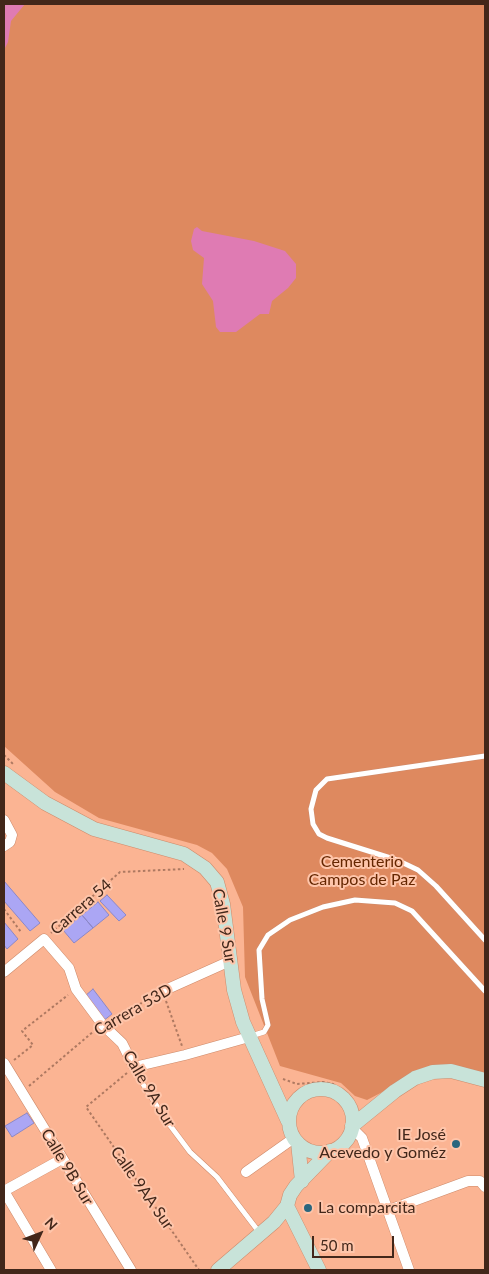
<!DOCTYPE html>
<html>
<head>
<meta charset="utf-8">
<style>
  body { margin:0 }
  #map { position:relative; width:489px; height:1274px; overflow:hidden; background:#fbb493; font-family:Lato,sans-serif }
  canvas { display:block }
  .frame { position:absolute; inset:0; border:5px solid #42271a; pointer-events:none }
  .north { position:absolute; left:15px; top:1209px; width:50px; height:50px; -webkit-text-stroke:4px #fec5aa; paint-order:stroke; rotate:47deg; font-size:14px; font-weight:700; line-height:20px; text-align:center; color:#42271a }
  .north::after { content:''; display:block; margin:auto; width:18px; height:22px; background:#42271a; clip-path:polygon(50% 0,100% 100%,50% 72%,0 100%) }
  .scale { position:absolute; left:312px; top:1236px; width:82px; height:22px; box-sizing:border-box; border:2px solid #42271a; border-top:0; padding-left:6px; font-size:15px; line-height:18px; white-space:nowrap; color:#42271a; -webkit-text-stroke:4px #fec5aa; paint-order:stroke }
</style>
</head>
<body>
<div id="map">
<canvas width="489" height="1274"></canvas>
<div class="frame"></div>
<div class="north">N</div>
<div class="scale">50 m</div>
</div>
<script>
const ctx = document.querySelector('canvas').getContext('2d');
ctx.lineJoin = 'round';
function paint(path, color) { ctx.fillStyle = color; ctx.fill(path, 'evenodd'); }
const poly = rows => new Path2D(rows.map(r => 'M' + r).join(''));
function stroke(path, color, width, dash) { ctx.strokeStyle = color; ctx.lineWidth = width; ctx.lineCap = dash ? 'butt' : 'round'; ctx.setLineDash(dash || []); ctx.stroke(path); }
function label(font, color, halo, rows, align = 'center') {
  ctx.font = font + ' Lato,sans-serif'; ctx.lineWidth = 4; ctx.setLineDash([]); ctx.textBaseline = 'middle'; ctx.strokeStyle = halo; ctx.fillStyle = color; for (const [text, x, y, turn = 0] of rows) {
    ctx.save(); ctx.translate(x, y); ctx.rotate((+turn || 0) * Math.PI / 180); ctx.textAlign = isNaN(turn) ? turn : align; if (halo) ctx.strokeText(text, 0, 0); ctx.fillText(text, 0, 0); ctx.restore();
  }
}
const green = poly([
  [4,4,485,4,485,1075,417,1074,367,1100,355,1096,341,1083,280,1066,245,977,243,907,227,869,212,853,197,845,99,818,55,792,4,746]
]);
const water = poly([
  [4,4,25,4,11,21,8,42,4,50],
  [197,227,202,231,254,241,285,251,296,264,296,278,288,288,272,301,269,314,260,314,236,332,220,332,216,327,213,301,202,284,204,258,193,250,191,241,194,229]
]);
const building = poly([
  [4,881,40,923,30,931,4,901,4,881],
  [107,895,126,915,119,921,100,901,107,895],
  [98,902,109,915,93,928,82,915,98,902],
  [82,915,93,928,74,943,63,930,82,915],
  [4,922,18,939,7,949,4,945,4,922],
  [93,989,112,1014,103,1021,84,997,93,989],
  [27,1113,34,1123,12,1137,5,1126,27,1113]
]);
const path = poly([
  [4,755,13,764],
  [4,909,21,932],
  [51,933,120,872,184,869],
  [166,1001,182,1046],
  [113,1018,155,996],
  [14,1060,33,1045,22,1031,68,995],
  [127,1073,86,1107,199,1270],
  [283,1079,297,1084,323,1082,333,1084,349,1098,354,1106],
  [29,1086,94,1031]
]);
const lane = poly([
  [485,756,327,779,316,790,311,809,313,824,319,834,327,838,397,860,418,870,436,886,485,940],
  [251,1036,264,1032,268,1025,262,999,259,950,268,935,290,920,323,907,355,900,395,903,412,911,485,991],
  [134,1067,139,1078,166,1120,190,1152,217,1177,259,1232]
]);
const street = poly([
  [4,820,12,835,10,842,4,846],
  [4,972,44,939,69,968,76,989,102,1024,122,1043,134,1067,185,1055,249,1037],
  [163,991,230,961],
  [4,1063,131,1270],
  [352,1128,362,1138,409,1270],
  [246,1172,294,1138],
  [389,1210,468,1181,480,1181,485,1187],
  [51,1270,4,1191,62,1159]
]);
const secondary = poly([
  [4,773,45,803,94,829,184,854,205,868,217,882,223,904,234,990,243,1022,288,1121],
  '289 1121a32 32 0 1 1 64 0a32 32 0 1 1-64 0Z',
  [352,1126,395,1091,415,1078,433,1072,451,1071,485,1080],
  [298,1143,302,1181],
  [287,1206,319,1270],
  [218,1270,274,1222,287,1206,290,1195,296,1186,330,1151]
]);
const markers = [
  [456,1144,5,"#2a667e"],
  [308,1208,5,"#2a667e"]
];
const parkNames = [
  ["Cementerio",362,862],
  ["Campos de Paz",362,880]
];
const streetNames = [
  ["Carrera 54",81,907,-41],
  ["Calle 9 Sur",224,926,80],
  ["Carrera 53D",133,1010,-30],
  ["Calle 9A Sur",149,1089,59],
  ["Calle 9B Sur",67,1167,59],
  ["Calle 9AA Sur",142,1188,55]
];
const poiNames = [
  ["IE José",446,1135],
  ["Acevedo y Goméz",446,1153],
  ["La comparcita",318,1208,"left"]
];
paint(green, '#de895f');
paint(water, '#df7bb3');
paint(building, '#aba6f4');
stroke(building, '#8b87c6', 1);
stroke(lane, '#cd8a6a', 6);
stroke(street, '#cd8a6a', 11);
stroke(secondary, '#cd8a6a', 15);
stroke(path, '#ae7961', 2, [2.5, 2.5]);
stroke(lane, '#fff', 5);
stroke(street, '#fff', 10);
stroke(secondary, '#c8e3d9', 14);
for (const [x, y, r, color] of markers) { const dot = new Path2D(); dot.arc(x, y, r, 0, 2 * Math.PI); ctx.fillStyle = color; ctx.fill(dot); stroke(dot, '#fec5aa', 2); }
label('16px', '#652600', '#fec5aa', parkNames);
label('16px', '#42271a', '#fec5aa', streetNames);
label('16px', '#42271a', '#fec5aa', poiNames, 'right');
</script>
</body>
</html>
